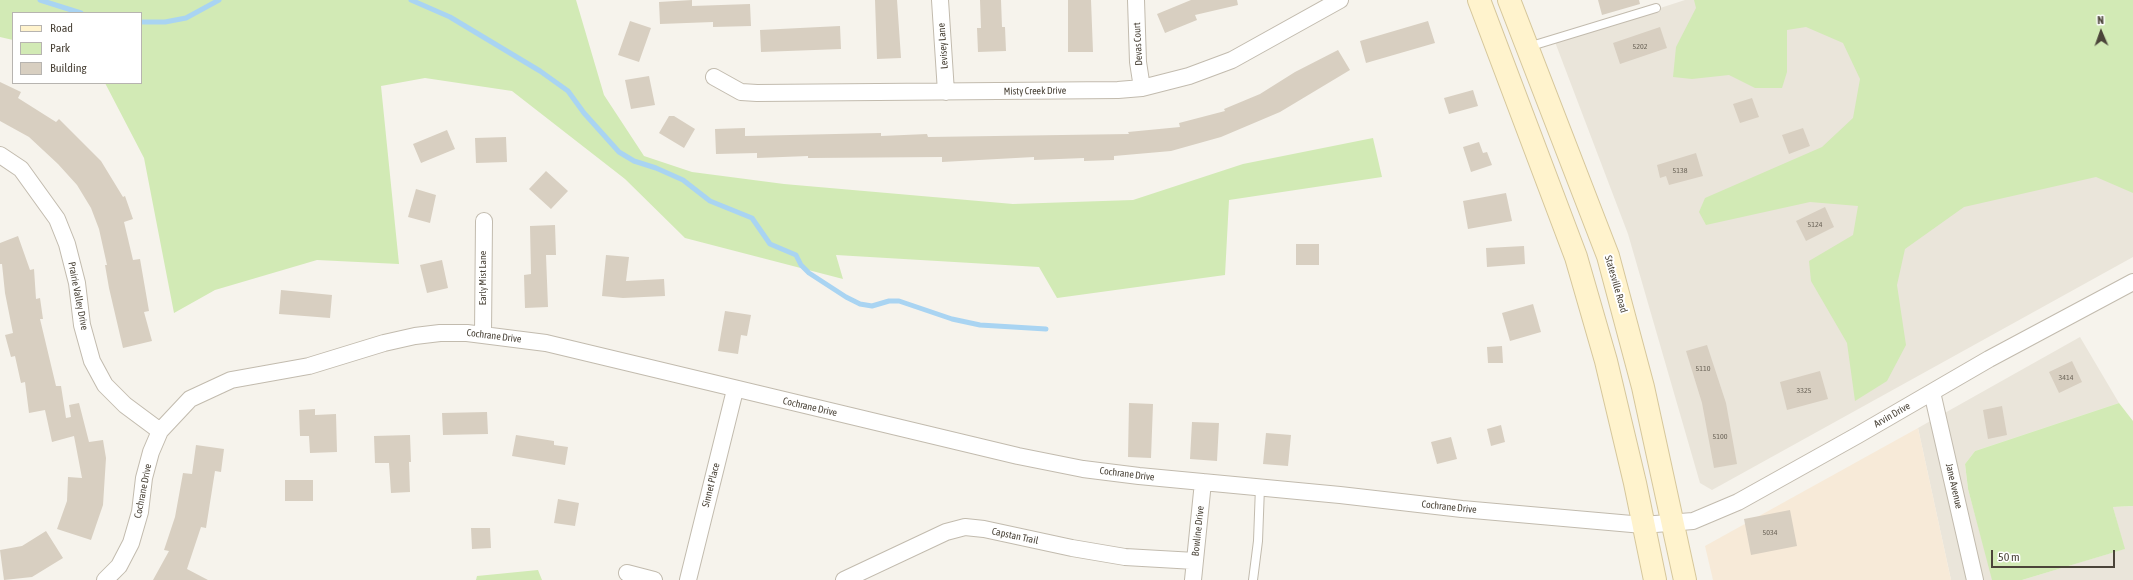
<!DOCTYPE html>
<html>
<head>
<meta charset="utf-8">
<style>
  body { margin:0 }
  #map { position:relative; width:2133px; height:580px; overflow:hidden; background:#f6f3ec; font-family:"Asap Condensed",sans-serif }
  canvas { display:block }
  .legend { position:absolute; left:12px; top:12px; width:130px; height:72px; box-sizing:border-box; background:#fff; border:1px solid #b7b4b0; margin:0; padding:5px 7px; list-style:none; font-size:12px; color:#4b4439 }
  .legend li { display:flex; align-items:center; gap:8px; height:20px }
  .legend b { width:20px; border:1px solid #b7b4b0 }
  .north { position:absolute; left:2081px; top:12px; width:40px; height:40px; -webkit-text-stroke:3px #fff; paint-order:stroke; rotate:358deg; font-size:11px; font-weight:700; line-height:16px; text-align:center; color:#4b4439 }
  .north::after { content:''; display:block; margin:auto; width:14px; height:18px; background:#4b4439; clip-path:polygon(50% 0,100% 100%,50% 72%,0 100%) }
  .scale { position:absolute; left:1991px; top:550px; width:124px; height:18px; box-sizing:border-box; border:2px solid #4b4439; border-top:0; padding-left:5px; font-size:12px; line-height:14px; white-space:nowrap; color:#4b4439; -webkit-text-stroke:3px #fff; paint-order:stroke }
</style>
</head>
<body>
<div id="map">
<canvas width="2133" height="580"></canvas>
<ul class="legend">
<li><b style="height:5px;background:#fff3cd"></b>Road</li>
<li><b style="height:11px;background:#d2eab5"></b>Park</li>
<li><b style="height:11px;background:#d8cfc1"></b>Building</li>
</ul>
<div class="north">N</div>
<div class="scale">50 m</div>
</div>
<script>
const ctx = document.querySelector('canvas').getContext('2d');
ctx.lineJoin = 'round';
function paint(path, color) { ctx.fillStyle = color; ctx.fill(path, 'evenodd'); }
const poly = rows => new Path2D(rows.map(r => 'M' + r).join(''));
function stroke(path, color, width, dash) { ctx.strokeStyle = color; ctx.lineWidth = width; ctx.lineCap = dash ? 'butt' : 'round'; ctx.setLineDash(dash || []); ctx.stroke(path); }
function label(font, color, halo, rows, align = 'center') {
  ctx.font = font + ' "Asap Condensed",sans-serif'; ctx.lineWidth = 4; ctx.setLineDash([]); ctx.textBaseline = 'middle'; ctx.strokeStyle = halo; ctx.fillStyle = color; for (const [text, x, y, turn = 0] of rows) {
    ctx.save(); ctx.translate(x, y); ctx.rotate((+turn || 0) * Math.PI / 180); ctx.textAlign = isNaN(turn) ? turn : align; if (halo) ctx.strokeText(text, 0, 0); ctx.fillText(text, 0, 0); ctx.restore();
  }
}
const residential = poly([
  [1685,0,2133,0,2133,257,1712,490,1700,483,1628,234,1555,42],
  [2080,337,2119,403,1975,451,1965,464,1968,489,1993,580,1951,580,1918,428],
  [2133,506,2133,580,2022,580,2124,549,2113,507]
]);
const commercial = poly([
  [1918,428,1951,580,1713,580,1705,546]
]);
const green = poly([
  [0,0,576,0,604,95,644,156,692,172,784,184,1013,204,1133,200,1243,164,1373,138,1382,177,1229,200,1225,275,1057,298,1039,267,836,255,843,279,685,238,625,179,512,91,425,78,381,86,399,264,317,260,215,290,174,313,144,158,105,83,141,83,141,13,13,13,13,40,0,37],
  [1694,0,2133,0,2133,193,2096,177,1964,207,1905,249,1897,285,1906,345,1887,381,1855,401,1847,343,1811,281,1809,261,1853,235,1858,206,1810,202,1706,225,1699,212,1705,198,1822,147,1853,118,1860,79,1843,43,1806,27,1787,30,1787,72,1782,88,1755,88,1729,75,1692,79,1673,77,1676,47,1696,8],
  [2119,403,2133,421,2133,506,2113,507,2125,549,2022,580,1992,580,1968,489,1965,464,1975,451],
  [538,570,542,580,476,580,477,576]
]);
const stream = poly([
  [40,0,81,13],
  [411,0,450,17,540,71,568,91,584,113,619,152,634,161,656,168,683,180,710,201,752,218,770,244,796,255,801,265,809,273,846,297,860,304,872,306,889,301,899,301,952,319,980,325,1046,329],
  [141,22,165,22,186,18,219,0]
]);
const building = poly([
  [692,0,692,6,750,4,751,26,713,27,713,22,660,24,659,2],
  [875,0,897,0,901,58,877,59],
  [980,0,1001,0,1002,27,1005,27,1006,51,978,52,977,28,981,28],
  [1068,0,1091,0,1093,52,1068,52],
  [1191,0,1237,0,1238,5,1195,15,1197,20,1165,33,1157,14],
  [1598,0,1639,0,1640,4,1602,15],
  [630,21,651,28,639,62,618,55],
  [1428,21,1435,43,1366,63,1360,41],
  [840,26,841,49,761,52,760,30],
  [1660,27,1667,48,1620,64,1613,43],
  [1338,50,1350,70,1280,112,1221,137,1171,151,1114,156,1114,160,1084,161,1084,158,1034,160,1034,157,942,162,942,157,808,158,808,156,757,158,757,153,716,154,715,129,745,128,745,136,881,133,881,136,927,134,928,137,1129,134,1128,132,1180,127,1179,123,1225,111,1224,109,1260,94,1295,72],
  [649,76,655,105,631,109,625,80],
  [0,82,21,92,18,98,56,122,59,119,101,161,123,197,125,196,133,219,124,222,133,260,140,259,149,311,144,312,152,341,123,348,109,288,105,265,107,265,99,229,91,208,77,185,58,164,29,137,0,121],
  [1473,90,1478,106,1449,114,1444,98],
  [1752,98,1759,117,1740,123,1733,104],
  [669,116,674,116,695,129,684,148,659,133],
  [1803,128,1810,146,1789,154,1782,135],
  [447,130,455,149,421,163,413,144],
  [506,137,507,162,476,163,475,138],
  [1479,142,1483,153,1487,152,1492,165,1471,172,1463,147],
  [1696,153,1703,176,1669,185,1666,176,1660,178,1657,165],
  [546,171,568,191,551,209,529,189],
  [416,189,436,195,430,223,408,217],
  [1506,193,1512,221,1468,229,1463,201],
  [1825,207,1834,227,1806,241,1796,221],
  [555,225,556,255,546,255,548,307,525,308,524,275,531,274,530,226],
  [18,236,30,270,34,269,36,299,40,298,43,319,40,319,56,386,61,386,66,418,71,417,69,405,79,403,89,442,103,440,106,458,103,505,91,540,57,529,67,501,68,477,82,478,74,436,52,442,45,410,29,413,25,382,21,383,15,356,11,357,5,335,13,333,5,293,2,264,0,264,0,243],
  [1296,244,1319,244,1319,265,1296,265],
  [1524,246,1525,264,1487,267,1486,248],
  [606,255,629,257,626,281,664,279,665,296,623,298,602,296],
  [442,260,448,288,427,293,420,265],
  [281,290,332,295,330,318,279,314],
  [1533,304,1541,332,1510,341,1502,313],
  [725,311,751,315,747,336,741,335,738,354,718,351],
  [1707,345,1726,403,1737,464,1714,468,1702,403,1686,351],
  [1502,346,1503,363,1488,363,1487,347],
  [2072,361,2082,382,2059,393,2049,372],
  [1820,371,1828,399,1787,410,1780,382],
  [1129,403,1153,404,1151,458,1128,457],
  [2002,406,2007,435,1988,439,1983,410],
  [315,409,315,415,336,414,337,452,310,453,309,436,300,436,299,410],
  [487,412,488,434,443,435,442,413],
  [1192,422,1219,423,1217,461,1190,459],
  [1501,425,1505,442,1491,446,1487,429],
  [1266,433,1291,435,1288,466,1263,464],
  [410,435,411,462,409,462,410,492,391,493,389,463,375,463,374,436],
  [516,435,554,441,554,445,568,447,565,465,512,456],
  [1451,437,1457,459,1437,464,1431,442],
  [196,445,224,449,221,472,215,471,206,528,201,527,187,569,208,580,153,580,169,551,164,550,175,517,183,473,192,474],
  [285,480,313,480,313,501,285,501],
  [558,499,579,503,575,526,554,523],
  [1790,510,1797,546,1751,555,1744,519],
  [471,528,490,528,491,548,472,549],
  [46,531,63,558,32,577,4,580,0,550,22,546]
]);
const lane = poly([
  [1528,47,1656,8],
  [1253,580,1258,541,1260,487]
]);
const street = poly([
  [940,0,946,92],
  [1136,0,1138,62,1142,88],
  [714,77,741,92,757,93,1118,90,1142,88,1189,76,1232,60,1340,0],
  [0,155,21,169,57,219,67,244,77,283,82,325,92,361,105,385,125,405,160,431],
  [483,334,484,221],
  [1932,392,1975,580],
  [627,573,654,580],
  [105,580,119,566,131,543,140,512,144,478,151,452,160,431,190,399,231,380,309,366,384,343,415,336,440,333,467,333,546,343,1018,456,1083,469,1139,476,1340,495,1462,509,1643,525,1693,521,1738,502,1858,435,1989,359,2133,282],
  [688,580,735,390],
  [844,580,946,532,965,527,984,529,1072,548,1125,557,1195,561],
  [1193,580,1203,482]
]);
const secondary = poly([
  [1479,0,1576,257,1606,361,1635,483,1655,580],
  [1509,0,1608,256,1643,387,1685,580]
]);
const numberNames = [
  ["5202",1640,46],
  ["5138",1680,170],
  ["5124",1815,224],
  ["5110",1703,368],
  ["3414",2066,377],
  ["3325",1804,390],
  ["5100",1720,436],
  ["5034",1770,532]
];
const streetNames = [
  ["Devas Court",1138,44,-93],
  ["Levisey Lane",943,46,-94],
  ["Misty Creek Drive",1035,91,-1],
  ["Early Mist Lane",483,278,-90],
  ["Statesville Road",1616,284,74],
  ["Prairie Valley Drive",78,296,79],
  ["Cochrane Drive",494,336,7],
  ["Cochrane Drive",810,407,13],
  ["Arvin Drive",1892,415,-30],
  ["Cochrane Drive",1127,474,7],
  ["Sinnet Place",711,485,-76],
  ["Jane Avenue",1954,486,77],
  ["Cochrane Drive",143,491,-79],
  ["Cochrane Drive",1449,507,6],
  ["Bowline Drive",1198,531,-84],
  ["Capstan Trail",1015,536,12]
];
paint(residential, '#eae5da');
paint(commercial, '#f7ead8');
paint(green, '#d2eab5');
stroke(stream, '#a9d4f2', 5);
paint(building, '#d8cfc1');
stroke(lane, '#c2bbae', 10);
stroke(street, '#c2bbae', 18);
stroke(secondary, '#d6c79b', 24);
stroke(lane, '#fff', 8);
stroke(street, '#fff', 16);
stroke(secondary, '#fff3cd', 22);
label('8px', '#6e675b', null, numberNames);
label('10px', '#4b4439', '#fff', streetNames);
</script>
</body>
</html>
